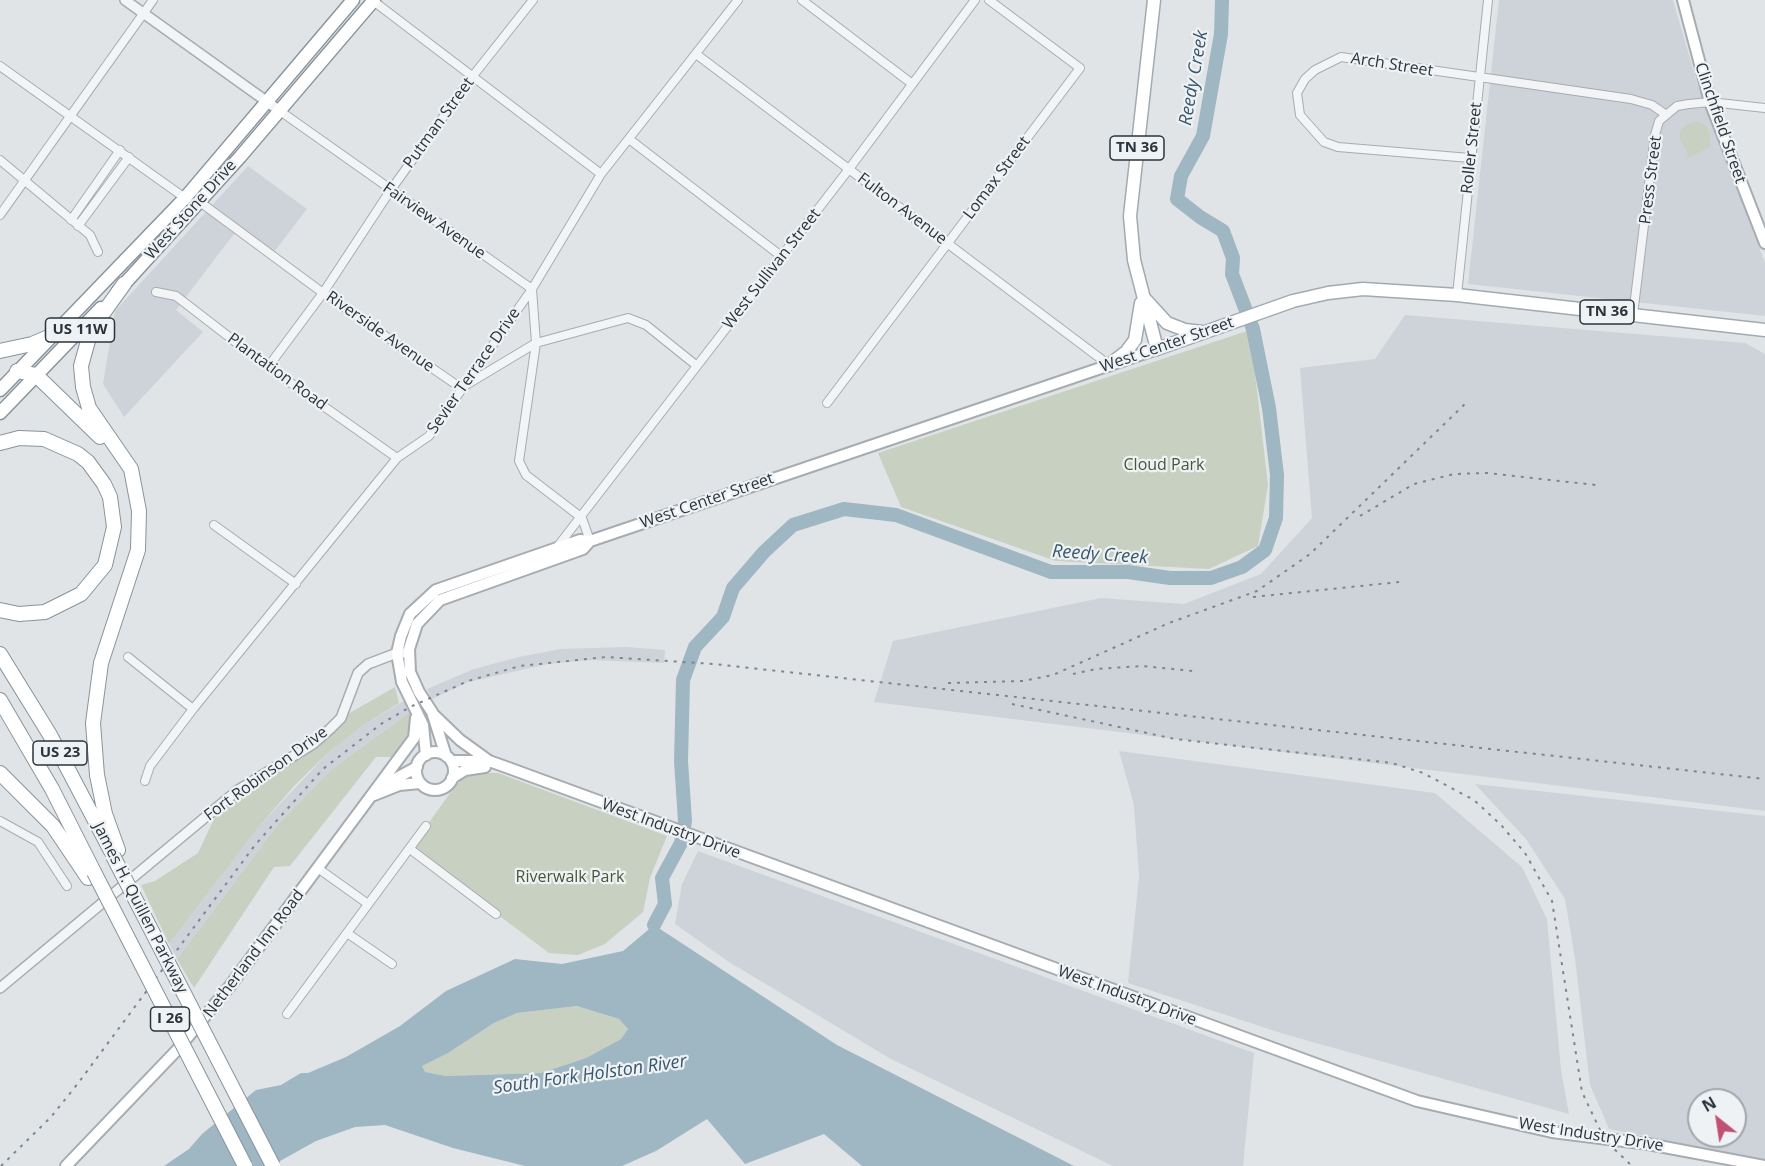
<!DOCTYPE html>
<html>
<head>
<meta charset="utf-8">
<style>
  body { margin:0 }
  #map { position:relative; width:1765px; height:1166px; overflow:hidden; background:#e0e4e7; font-family:"Open Sans",sans-serif }
  canvas { display:block }
  .north { position:absolute; left:1687px; top:1088px; width:60px; height:60px; box-sizing:border-box; background:#eff2f5; border:2px solid #a0a6ab; border-radius:50%; rotate:330deg; font-size:16px; font-weight:700; line-height:24px; text-align:center; color:#2a343d }
  .north::after { content:''; display:block; margin:auto; width:21px; height:27px; background:#bf5273; clip-path:polygon(50% 0,100% 100%,50% 72%,0 100%) }
</style>
</head>
<body>
<div id="map">
<canvas width="1765" height="1166"></canvas>
<div class="north">N</div>
</div>
<script>
const ctx = document.querySelector('canvas').getContext('2d');
ctx.lineJoin = 'round';
function paint(path, color) { ctx.fillStyle = color; ctx.fill(path, 'evenodd'); }
const poly = rows => new Path2D(rows.map(r => 'M' + r).join(''));
function stroke(path, color, width, dash) { ctx.strokeStyle = color; ctx.lineWidth = width; ctx.lineCap = dash ? 'butt' : 'round'; ctx.setLineDash(dash || []); ctx.stroke(path); }
function label(font, color, halo, rows, align = 'center') {
  ctx.font = font + ' "Open Sans",sans-serif'; ctx.lineWidth = 4.5; ctx.setLineDash([]); ctx.textBaseline = 'middle'; ctx.strokeStyle = halo; ctx.fillStyle = color; for (const [text, x, y, turn = 0] of rows) {
    ctx.save(); ctx.translate(x, y); ctx.rotate((+turn || 0) * Math.PI / 180); ctx.textAlign = isNaN(turn) ? turn : align; if (halo) ctx.strokeText(text, 0, 0); ctx.fillText(text, 0, 0); ctx.restore();
  }
}
const built = poly([
  [1499,0,1673,0,1698,86,1765,263,1765,316,1468,284],
  [248,166,307,209,274,252,241,227,230,239,176,310,203,332,124,417,103,384,115,311],
  [1405,315,1745,343,1765,354,1765,811,874,702,893,641,1101,598,1184,604,1261,574,1312,518,1300,368,1375,359],
  [627,647,665,650,664,663,591,660,548,664,468,682,432,699,427,689,474,669,519,657,560,649],
  [409,698,413,710,332,769,279,823,177,959,169,944,261,824,328,753,365,724],
  [1119,751,1435,793,1522,867,1547,919,1561,1070,1569,1114,1284,1034,1128,983,1139,877,1134,805],
  [1475,784,1765,816,1765,1160,1609,1129,1590,1085,1575,959,1565,899,1526,839],
  [1699,1100,1735,1100,1735,1136,1699,1136],
  [698,851,1254,1053,1243,1166,1113,1166,891,1059,729,962,675,924,682,884]
]);
const green = poly([
  [1698,121,1706,126,1710,134,1710,147,1687,159,1688,153,1679,137,1681,130,1688,124],
  [1250,330,1268,485,1258,546,1209,569,1056,561,901,507,878,453],
  [395,687,399,703,365,724,328,753,296,784,261,824,169,944,141,885,155,881,198,853,221,804,291,759,341,718],
  [413,710,417,727,394,757,376,757,290,866,274,867,194,988,177,959,279,823,332,769],
  [482,773,498,773,667,836,650,878,643,912,605,944,578,955,549,953,410,849,453,789,464,777],
  [577,1006,619,1019,628,1029,621,1039,586,1058,541,1073,446,1076,425,1072,421,1066,448,1053,494,1023,517,1013]
]);
const water = poly([
  [654,925,837,1045,1074,1166,862,1166,824,1134,745,1164,707,1119,656,1151,622,1166,525,1166,453,1148,385,1125,355,1127,316,1141,271,1166,164,1166,189,1149,202,1134,256,1090,281,1085,301,1073,308,1073,346,1057,400,1026,446,991,515,959,562,964,623,951],
  [577,1006,619,1019,628,1029,621,1039,586,1058,541,1073,446,1076,425,1072,422,1066,448,1053,494,1023,517,1013]
]);
const river = poly([
  [654,925,665,904,662,878,681,843,685,821,681,761,683,680,695,647,723,617,733,588,764,552,793,525,844,509,896,515,1051,572,1128,572,1170,578,1211,578,1242,567,1265,550,1276,518,1277,475,1269,408,1253,329,1232,274,1233,258,1223,231,1200,217,1177,199,1181,176,1203,136,1221,34,1222,0]
]);
const minor = poly([
  [372,0,601,174],
  [802,0,911,83],
  [696,54,1109,365],
  [0,66,185,198],
  [280,111,532,289,536,343,519,461,526,475,582,518],
  [629,139,781,256],
  [1470,158,1338,147,1324,142,1300,115,1297,93,1305,79,1315,70,1341,57,1631,99,1652,105,1665,114],
  [0,160,90,235,98,252],
  [200,202,323,293,461,388,536,343,628,318,646,325,697,366],
  [0,215,153,0],
  [71,220,120,150],
  [78,226,129,157],
  [156,292,176,296,268,367,397,458],
  [1457,295,1488,0],
  [1633,315,1655,135,1659,121,1677,106,1689,104,1710,102,1765,108],
  [268,367,323,293,390,191,472,77,533,0],
  [827,403,1080,68,989,0],
  [582,518,590,541],
  [214,525,296,584],
  [558,546,849,169,975,0],
  [128,657,193,709],
  [145,781,150,766,193,709,397,458,429,436,532,289,601,174,738,0],
  [0,821,38,842,67,886],
  [410,849,496,914],
  [319,869,368,904],
  [347,933,392,964],
  [287,1014,426,826]
]);
const tertiary = poly([
  [125,0,280,111],
  [0,988,238,790,313,744,330,729,341,718,358,673,368,664,397,653,409,653]
]);
const secondary = poly([
  [1683,0,1710,102,1765,243],
  [434,715,460,740,489,761],
  '416 771a19 19 0 1 1 38 0a19 19 0 1 1-38 0Z',
  [426,755,423,725,402,682,397,653,401,636,410,614,436,590,580,540,590,541,1157,349],
  [446,756,432,712,419,692,410,672,409,649,417,624,440,600,583,549,590,541],
  [451,761,489,761,506,767,1417,1101,1552,1132,1648,1144,1765,1166],
  [452,778,465,770,485,767],
  [386,784,417,767],
  [374,795,399,785,420,783],
  [66,1166,177,1050,230,986,414,738,416,718]
]);
const primary = poly([
  [1154,0,1130,216,1134,260,1157,349,1293,301,1328,293,1363,289,1457,295,1765,330],
  [1145,299,1167,323,1185,330,1202,332],
  [1109,365,1126,352,1135,340,1141,303]
]);
const trunk = poly([
  [118,291,240,157,374,0],
  [0,390,185,198,353,0],
  [0,413,101,308]
]);
const motorway = poly([
  [0,351,32,344,51,336],
  [17,371,36,375,100,437],
  [0,443,19,438,44,439,78,454,88,462,104,484,110,497,114,527,105,565,81,594,45,612,19,614,0,610],
  [0,654,50,735,111,851],
  [0,700,52,789,94,872],
  [0,773,53,826,88,878],
  [118,850,105,814,97,775,93,723,101,663,138,550,139,511,131,469,89,408,83,387,81,366,91,330,124,284]
]);
const rail = poly([
  [1360,516,1414,484,1454,474,1487,473,1596,485],
  [1253,597,1399,582],
  [1073,674,1096,669,1142,666,1193,671],
  [948,683,1023,681,1053,675,1169,623,1257,591,1310,554,1465,404],
  [1012,704,1175,739,1392,763,1423,773,1474,800,1501,825,1525,853,1552,901,1582,1092,1600,1130,1611,1146,1632,1166],
  [1,1166,51,1117,79,1082,255,845,323,769,381,724,410,707,468,681,520,666,606,657,714,664,1765,779]
]);
const motorwayBridge = poly([
  [113,856,273,1166],
  [94,872,245,1166]
]);
const shields = [
  [1137,148,54],
  [1607,312,54],
  [80,330,69],
  [60,753,54],
  [170,1019,39]
];
const shieldNames = [
  ["TN 36",1137,148],
  ["TN 36",1607,312],
  ["US 11W",80,330],
  ["US 23",60,753],
  ["I 26",170,1019]
];
const streetNames = [
  ["Arch Street",1392,65,9],
  ["Putman Street",439,123,-54],
  ["Clinchfield Street",1720,123,71],
  ["Roller Street",1472,148,-84],
  ["Lomax Street",997,178,-53],
  ["Press Street",1651,180,-83],
  ["Fulton Avenue",902,209,37],
  ["West Stone Drive",191,210,-48],
  ["Fairview Avenue",434,221,35],
  ["West Sullivan Street",772,269,-52],
  ["Riverside Avenue",380,332,35],
  ["West Center Street",1167,345,-19],
  ["Sevier Terrace Drive",474,371,-55],
  ["Plantation Road",277,372,36],
  ["West Center Street",707,501,-19],
  ["Fort Robinson Drive",266,774,-36],
  ["West Industry Drive",671,829,20],
  ["James H. Quillen Parkway",140,908,63],
  ["Netherland Inn Road",254,954,-53],
  ["West Industry Drive",1127,996,20],
  ["West Industry Drive",1591,1135,9]
];
const parkNames = [
  ["Cloud Park",1164,465],
  ["Riverwalk Park",570,877]
];
const waterNames = [
  ["Reedy Creek",1194,78,-80],
  ["Reedy Creek",1100,555,4],
  ["South Fork Holston River",590,1075,-8]
];
paint(built, '#ced3d9');
paint(green, '#c8d0c2');
paint(water, '#9fb6c3');
stroke(river, '#9fb6c3', 14);
stroke(minor, '#a6acb1', 10);
stroke(tertiary, '#a6acb1', 12);
stroke(secondary, '#a6acb1', 14);
stroke(primary, '#a1aab2', 15);
stroke(trunk, '#89939c', 15);
stroke(motorway, '#89939c', 16);
stroke(minor, '#f2f4f6', 8);
stroke(tertiary, '#f2f4f6', 9);
stroke(secondary, '#fff', 10);
stroke(primary, '#fff', 12);
stroke(trunk, '#fff', 12);
stroke(motorway, '#fff', 14);
stroke(rail, '#7b868f', 2, [3, 6]);
stroke(motorwayBridge, '#89939c', 16, []);
stroke(motorwayBridge, '#fff', 14);
for (const [x, y, w] of shields) { const box = new Path2D(); box.roundRect(x - w / 2, y - 12, w, 24, 4.5); ctx.fillStyle = '#eff2f5'; ctx.fill(box); stroke(box, '#2a343d', 1.5); }
label('bold 15px', '#2a343d', null, shieldNames);
label('16px', '#2a343d', '#eff2f5', streetNames);
label('16px', '#435739', '#eff2f5', parkNames);
label('italic 18px', '#39576c', '#eff2f5', waterNames);
</script>
</body>
</html>
